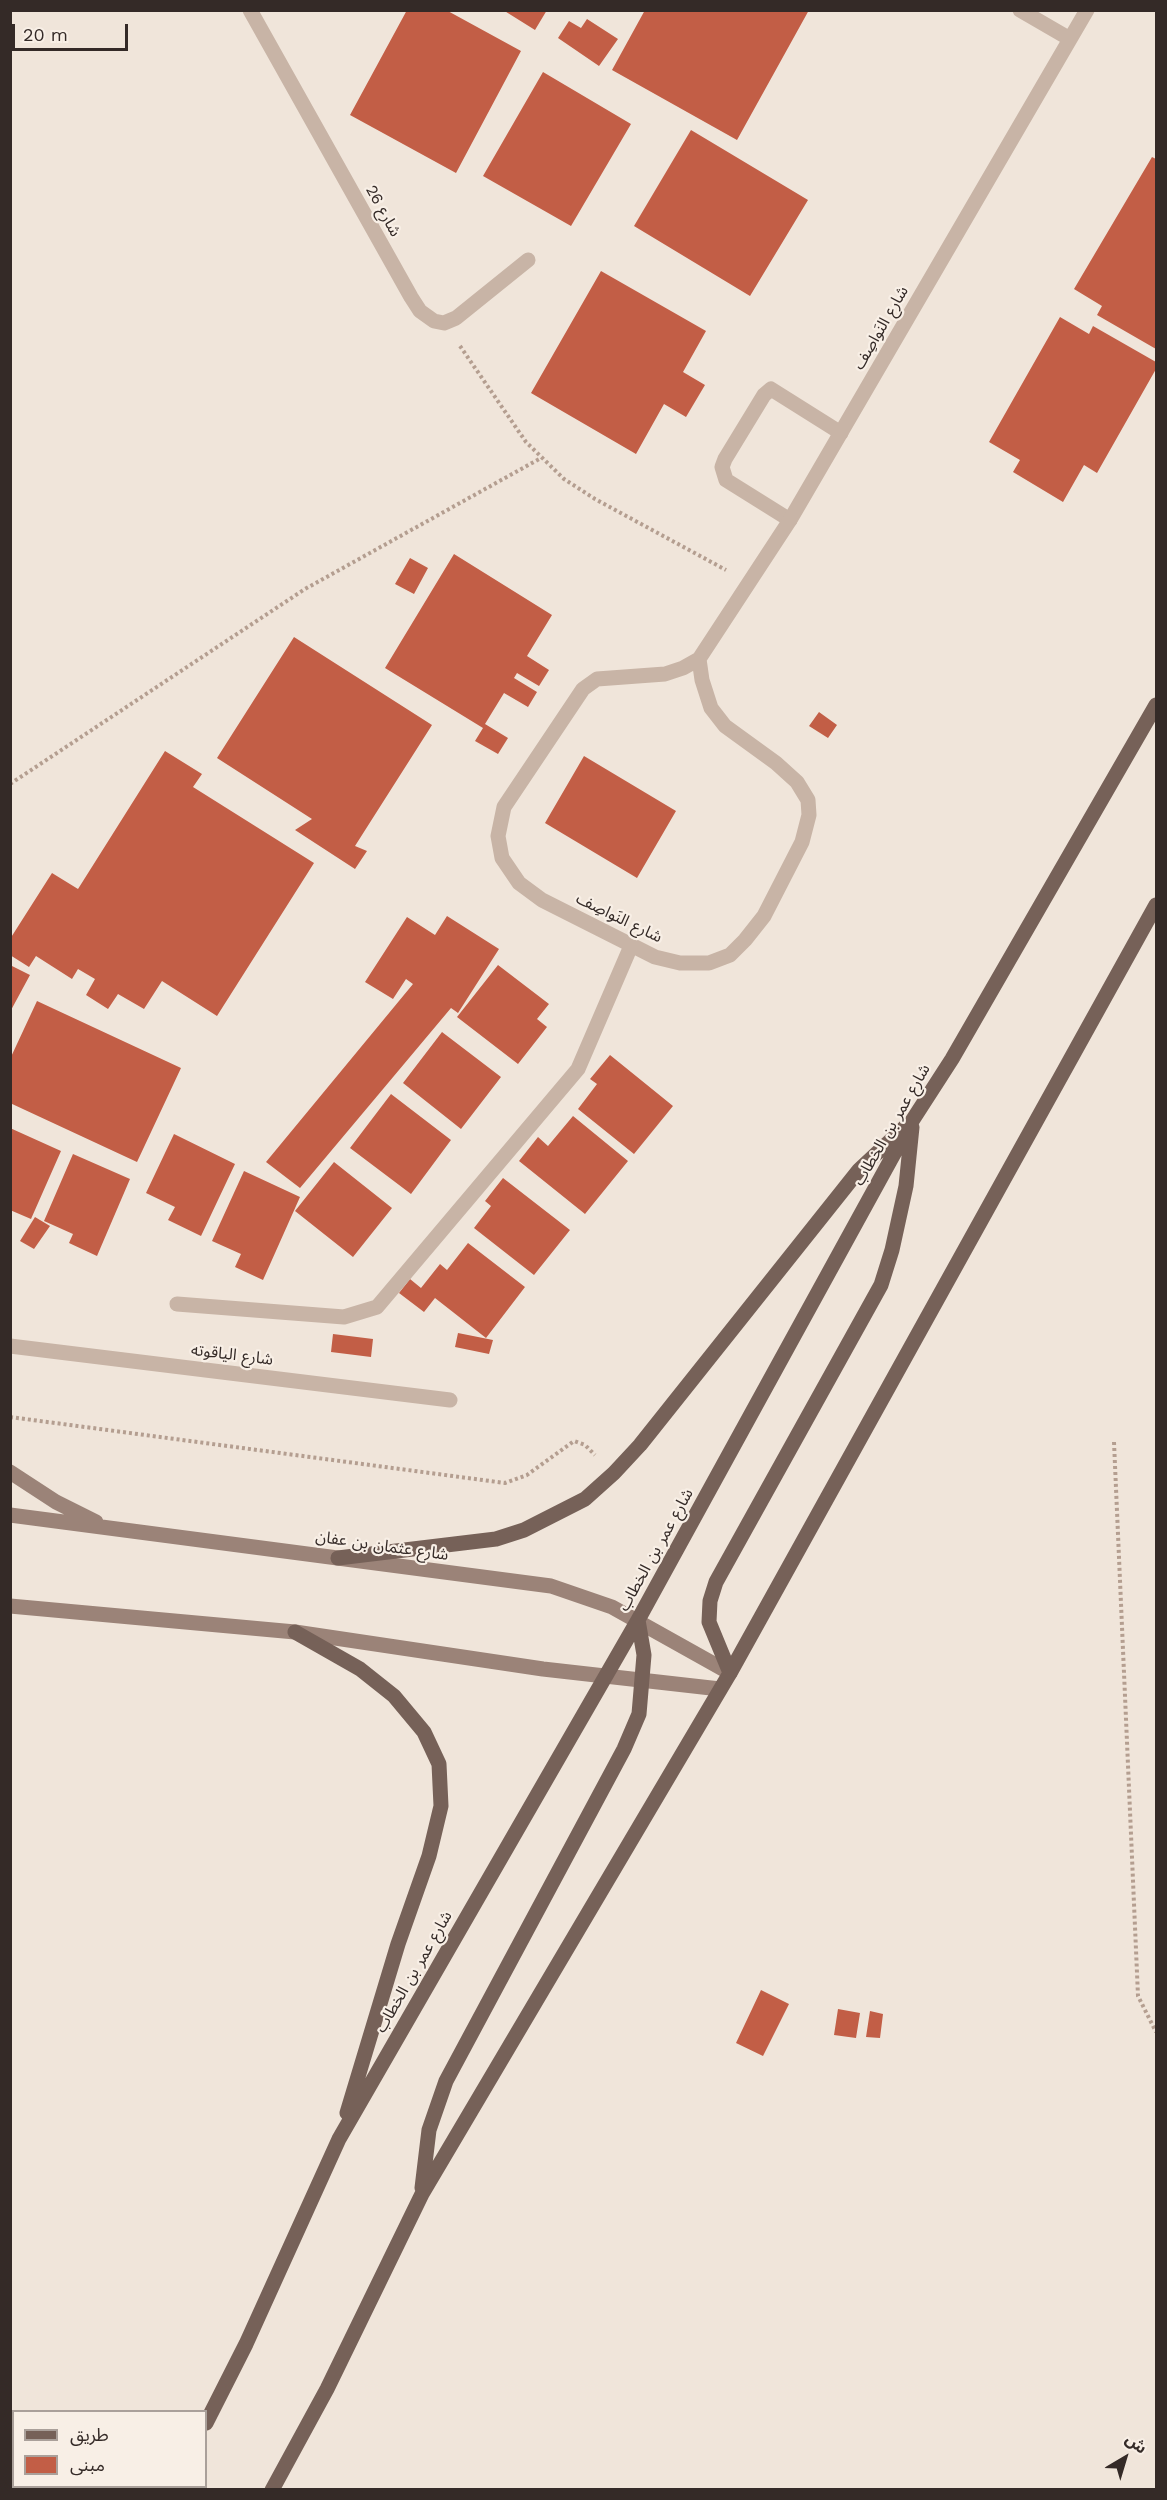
<!DOCTYPE html>
<html>
<head>
<meta charset="utf-8">
<style>
  body { margin:0 }
  #map { position:relative; width:1167px; height:2500px; overflow:hidden; background:#f0e5da; font-family:"Work Sans","Noto Sans Arabic",sans-serif }
  canvas { display:block }
  .frame { position:absolute; inset:0; border:12px solid #342a27; pointer-events:none }
  .legend { position:absolute; left:12px; top:2410px; width:195px; height:78px; box-sizing:border-box; background:#f8efe6; border:2px solid #aaa09a; margin:0; padding:8px 10px; list-style:none; font-size:18px; color:#342a27 }
  .legend li { display:flex; align-items:center; gap:12px; height:30px }
  .legend b { width:30px; border:2px solid #aaa09a }
  .north { position:absolute; left:1095px; top:2428px; width:60px; height:60px; -webkit-text-stroke:4px #f8efe6; paint-order:stroke; rotate:38deg; font-size:16px; font-weight:700; line-height:24px; text-align:center; color:#342a27 }
  .north::after { content:''; display:block; margin:auto; width:21px; height:27px; background:#342a27; clip-path:polygon(50% 0,100% 100%,50% 72%,0 100%) }
  .scale { position:absolute; left:12px; top:24px; width:116px; height:27px; box-sizing:border-box; border:3px solid #342a27; border-top:0; padding-left:8px; font-size:18px; line-height:21px; white-space:nowrap; color:#342a27; -webkit-text-stroke:4px #f8efe6; paint-order:stroke }
</style>
</head>
<body>
<div id="map">
<canvas width="1167" height="2500"></canvas>
<div class="frame"></div>
<ul class="legend">
<li><b style="height:8px;background:#766158"></b>طريق</li>
<li><b style="height:16px;background:#c25e46"></b>مبنى</li>
</ul>
<div class="north">ش</div>
<div class="scale">20 m</div>
</div>
<script>
const ctx = document.querySelector('canvas').getContext('2d');
ctx.lineJoin = 'round';
function paint(path, color) { ctx.fillStyle = color; ctx.fill(path, 'evenodd'); }
const poly = rows => new Path2D(rows.map(r => 'M' + r).join(''));
function stroke(path, color, width, dash) { ctx.strokeStyle = color; ctx.lineWidth = width; ctx.lineCap = dash ? 'butt' : 'round'; ctx.setLineDash(dash || []); ctx.stroke(path); }
function label(font, color, halo, rows, align = 'center') {
  ctx.font = font + ' "Work Sans","Noto Sans Arabic",sans-serif'; ctx.lineWidth = 4.5; ctx.setLineDash([]); ctx.textBaseline = 'middle'; ctx.strokeStyle = halo; ctx.fillStyle = color; for (const [text, x, y, turn = 0] of rows) {
    ctx.save(); ctx.translate(x, y); ctx.rotate((+turn || 0) * Math.PI / 180); ctx.textAlign = isNaN(turn) ? turn : align; if (halo) ctx.strokeText(text, 0, 0); ctx.fillText(text, 0, 0); ctx.restore();
  }
}
const building = poly([
  [407,10,446,10,521,51,456,173,350,115],
  [503,10,547,10,535,30],
  [645,10,809,10,737,140,612,70],
  [587,19,618,39,599,66,558,38,569,21,581,28],
  [543,72,631,124,571,226,483,176],
  [691,130,808,200,750,296,634,226],
  [1152,157,1156,159,1156,349,1097,315,1102,306,1074,289],
  [601,271,706,331,683,372,705,385,686,417,664,404,636,454,531,393],
  [1060,317,1089,334,1093,326,1156,362,1156,369,1097,473,1084,465,1063,502,1013,472,1020,460,989,442],
  [454,554,552,615,527,656,549,670,539,686,517,673,514,678,537,692,528,707,504,693,485,724,508,738,498,754,475,741,483,728,385,668],
  [410,558,428,568,414,594,395,584],
  [294,637,432,725,355,846,367,851,355,869,295,830,312,819,217,758],
  [819,712,837,725,828,738,809,726],
  [165,751,202,774,193,787,314,863,217,1016,162,981,144,1009,118,994,108,1009,86,995,95,979,78,969,72,979,36,956,29,967,10,955,10,939,52,873,78,889],
  [584,756,676,811,637,878,545,823],
  [447,916,499,949,458,1013,451,1008,300,1188,266,1162,413,984,406,979,393,999,365,982,407,917,435,935],
  [10,965,30,975,10,1012],
  [498,965,549,1004,537,1019,547,1027,518,1064,457,1017],
  [37,1001,181,1068,137,1162,10,1103,10,1059],
  [442,1032,501,1077,461,1129,403,1083],
  [610,1055,673,1106,634,1154,578,1109,597,1084,590,1079],
  [391,1094,451,1140,411,1194,350,1148],
  [573,1116,628,1161,585,1214,519,1161,538,1137,548,1146],
  [10,1128,61,1151,31,1219,10,1210],
  [174,1134,235,1164,201,1236,168,1220,175,1207,146,1193],
  [73,1154,130,1179,97,1256,69,1243,73,1234,44,1221],
  [334,1162,392,1208,353,1257,295,1211],
  [244,1171,300,1197,263,1280,235,1267,241,1254,212,1241],
  [503,1178,570,1230,534,1275,474,1228,491,1206,485,1201],
  [35,1217,50,1226,34,1249,20,1241],
  [468,1243,525,1287,486,1338,435,1298,424,1312,399,1293,410,1279,421,1288,440,1264,447,1270],
  [458,1333,493,1340,489,1354,455,1347],
  [333,1334,373,1339,371,1357,331,1352],
  [761,1990,789,2004,763,2056,736,2043],
  [838,2009,860,2013,856,2038,834,2035],
  [870,2011,883,2014,880,2038,866,2037]
]);
const path = poly([
  [460,346,526,442,564,479,595,499,726,570],
  [10,784,305,589,541,458],
  [10,1417,505,1483,527,1475,574,1441,585,1445,595,1455],
  [1114,1442,1138,1996,1156,2032]
]);
const service = poly([
  [790,520,726,480,722,467,725,459,764,395,771,389,841,433]
]);
const minor = poly([
  [250,10,411,297,420,311,434,321,444,323,456,318,528,260],
  [1020,10,1070,39],
  [699,659,702,680,711,708,725,726,776,763,797,782,808,800,809,815,802,842,764,916,745,940,730,955,709,963,680,963,655,957,542,900,519,883,502,858,498,836,504,807,583,689,597,679,665,674,683,668,699,659,790,520,1087,10],
  [177,1304,344,1317,377,1307,578,1069,631,946],
  [10,1346,450,1400]
]);
const secondary = poly([
  [10,1472,56,1502,96,1522],
  [10,1515,551,1586,612,1607,730,1673],
  [10,1606,295,1632,543,1669,720,1689]
]);
const primary = poly([
  [338,1558,496,1539,524,1530,585,1499,614,1473,640,1445,859,1170,905,1127],
  [295,1632,360,1669,394,1696,424,1732,439,1764,441,1806,429,1856,398,1944,347,2113],
  [730,1673,709,1622,710,1601,716,1582,881,1285,892,1250,906,1186,912,1127],
  [422,2188,429,2130,446,2081,624,1749,639,1714,644,1655,638,1620],
  [206,2423,246,2344,339,2139,638,1620,912,1121,952,1059,1156,705],
  [172,2490,173,2486],
  [272,2490,327,2389,422,2194,730,1673,1156,905]
]);
const streetNames = [
  ["شارع 26",383,211,61],
  ["شارع النَواصِف",881,328,-60],
  ["شارع النَواصِف",619,918,26],
  ["شارع عمر بن الخطاب",892,1125,-60],
  ["شارع الياقوته",232,1355,7],
  ["شارع عثمان بن عفان",382,1546,8],
  ["شارع عمر بن الخطاب",656,1550,-61],
  ["شارع عمر بن الخطاب",414,1972,-60]
];
paint(building, '#c25e46');
stroke(path, '#b49e90', 4, [3, 3]);
stroke(service, '#c8b4a6', 15);
stroke(minor, '#c8b4a6', 15);
stroke(secondary, '#9b8378', 15);
stroke(primary, '#766158', 15);
label('16px', '#342a27', '#f8efe6', streetNames);
</script>
</body>
</html>
